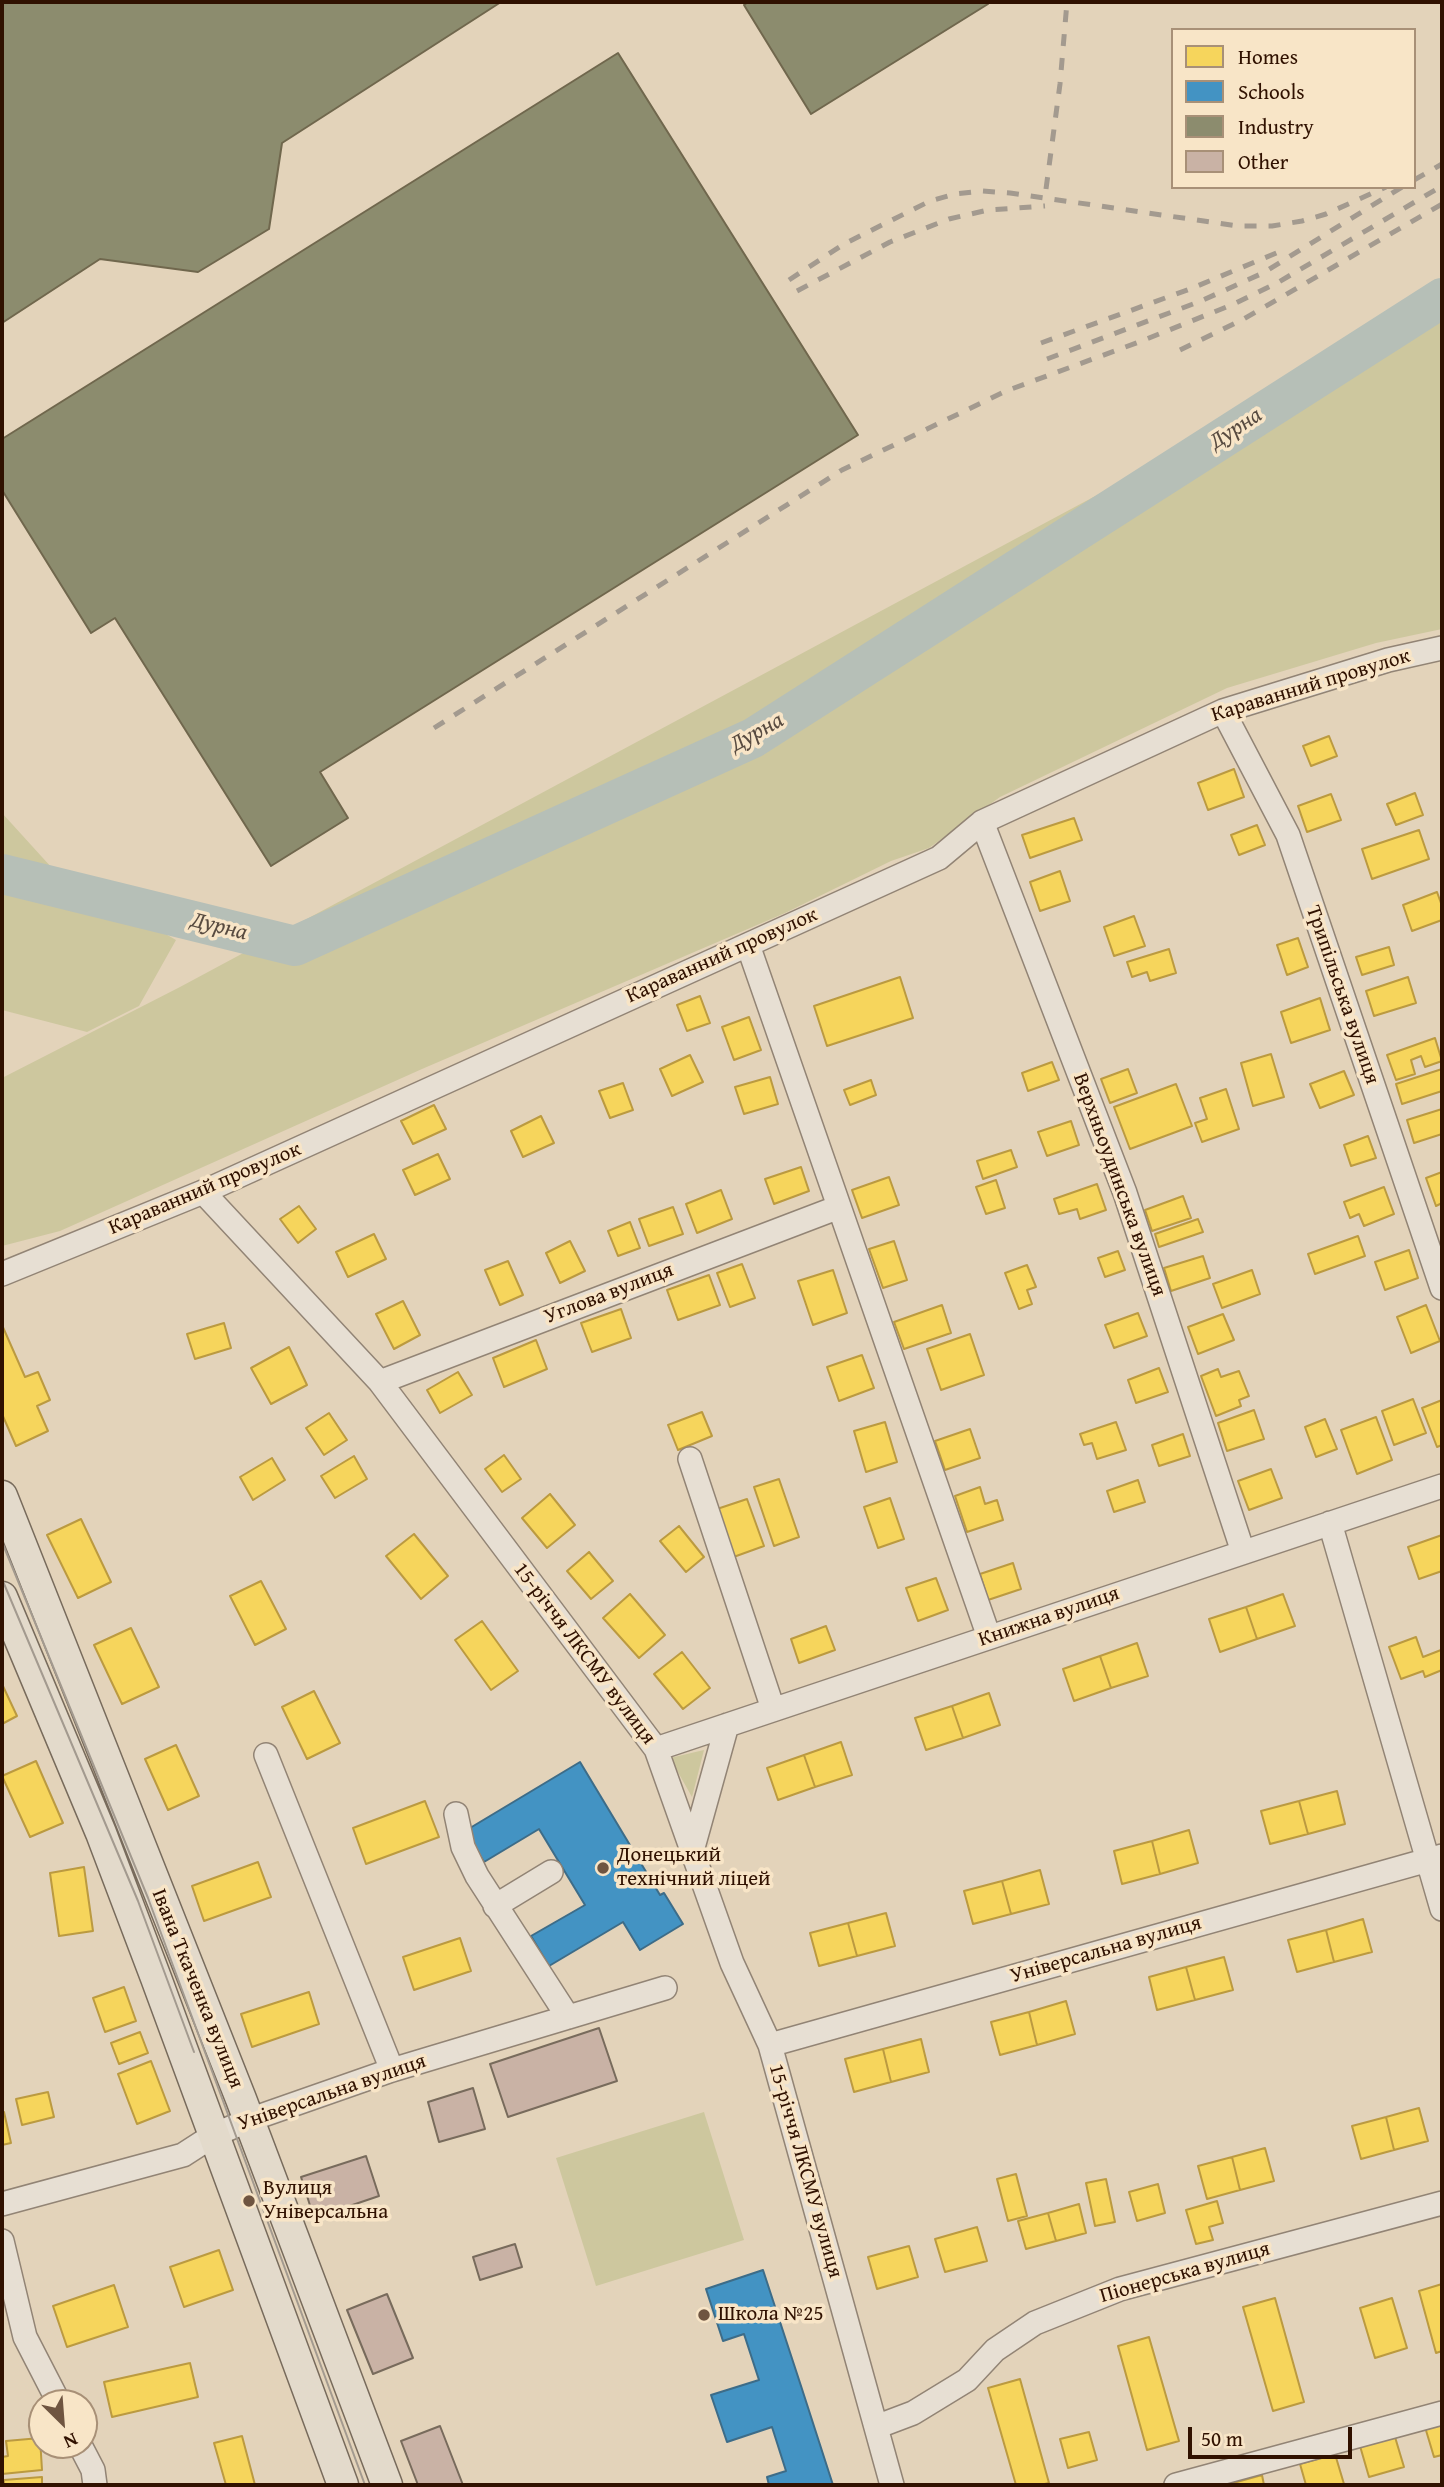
<!DOCTYPE html>
<html>
<head>
<meta charset="utf-8">
<style>
  body { margin:0 }
  #map { position:relative; width:1444px; height:2487px; overflow:hidden; background:#e3d3ba; font-family:"Gentium Book Plus",serif }
  canvas { display:block }
  .frame { position:absolute; inset:0; border:4px solid #301100; pointer-events:none }
  .legend { position:absolute; left:1171px; top:28px; width:245px; height:161px; box-sizing:border-box; background:#f8e5c7; border:2px solid #a89077; margin:0; padding:9px 12px; list-style:none; font-size:21px; color:#301100 }
  .legend li { display:flex; align-items:center; gap:14px; height:35px }
  .legend b { width:35px; border:2px solid #a89077 }
  .north { position:absolute; left:28px; top:2389px; width:70px; height:70px; box-sizing:border-box; background:#f8e5c7; border:2px solid #a89077; border-radius:50%; rotate:155deg; font-size:19px; font-weight:700; line-height:28px; text-align:center; color:#301100 }
  .north::after { content:''; display:block; margin:auto; width:24px; height:32px; background:#6f5541; clip-path:polygon(50% 0,100% 100%,50% 72%,0 100%) }
  .scale { position:absolute; left:1188px; top:2427px; width:164px; height:32px; box-sizing:border-box; border:4px solid #301100; border-top:0; padding-left:9px; font-size:21px; line-height:24px; white-space:nowrap; color:#301100; -webkit-text-stroke:5px #f8e5c7; paint-order:stroke }
</style>
</head>
<body>
<div id="map">
<canvas width="1444" height="2487"></canvas>
<div class="frame"></div>
<ul class="legend">
<li><b style="height:19px;background:#f6d55c"></b>Homes</li>
<li><b style="height:19px;background:#4393c3"></b>Schools</li>
<li><b style="height:19px;background:#8c8c6e"></b>Industry</li>
<li><b style="height:19px;background:#c9b2a5"></b>Other</li>
</ul>
<div class="north">N</div>
<div class="scale">50 m</div>
</div>
<script>
const ctx = document.querySelector('canvas').getContext('2d');
ctx.lineJoin = 'round';
function paint(path, color) { ctx.fillStyle = color; ctx.fill(path, 'evenodd'); }
const poly = rows => new Path2D(rows.map(r => 'M' + r).join(''));
function stroke(path, color, width, dash) { ctx.strokeStyle = color; ctx.lineWidth = width; ctx.lineCap = dash ? 'butt' : 'round'; ctx.setLineDash(dash || []); ctx.stroke(path); }
function label(font, color, halo, rows, align = 'center') {
  ctx.font = font + ' "Gentium Book Plus",serif'; ctx.lineWidth = 7; ctx.setLineDash([]); ctx.textBaseline = 'middle'; ctx.strokeStyle = halo; ctx.fillStyle = color; for (const [text, x, y, turn = 0] of rows) {
    ctx.save(); ctx.translate(x, y); ctx.rotate((+turn || 0) * Math.PI / 180); ctx.textAlign = isNaN(turn) ? turn : align; if (halo) ctx.strokeText(text, 0, 0); ctx.fillText(text, 0, 0); ctx.restore();
  }
}
const green = poly([
  [1442,310,1442,629,1376,643,1227,688,1000,797,929,848,891,861,785,913,422,1069,60,1231,2,1246,2,1078,180,987],
  [2,813,52,868,176,940,139,1006,87,1032,2,1010],
  [704,1750,692,1797,670,1758],
  [704,2112,744,2240,596,2286,556,2158]
]);
const homes = poly([
  [1329,736,1337,756,1311,766,1303,746,1329,736],
  [1234,769,1244,797,1208,810,1198,783,1234,769],
  [1415,793,1423,815,1396,825,1387,804,1415,793],
  [1331,794,1341,820,1307,832,1298,806,1331,794],
  [1074,818,1082,840,1030,858,1022,835,1074,818],
  [1257,825,1265,845,1239,855,1231,835,1257,825],
  [1419,830,1429,859,1372,879,1362,849,1419,830],
  [1060,871,1070,901,1040,911,1030,882,1060,871],
  [1437,892,1442,906,1442,920,1412,931,1403,905,1437,892],
  [1134,916,1145,946,1114,956,1104,927,1134,916],
  [1298,938,1308,967,1287,975,1277,945,1298,938],
  [1389,947,1394,965,1362,975,1356,957,1389,947],
  [1169,949,1176,973,1150,981,1147,972,1132,977,1127,962,1169,949],
  [900,977,913,1018,827,1046,814,1006,900,977],
  [1408,977,1416,1003,1374,1016,1366,991,1408,977],
  [700,996,710,1023,687,1031,677,1005,700,996],
  [1320,998,1330,1030,1291,1043,1281,1012,1320,998],
  [749,1017,761,1050,734,1060,722,1027,749,1017],
  [1435,1038,1442,1061,1425,1067,1421,1056,1411,1060,1415,1074,1396,1080,1387,1055,1435,1038],
  [1271,1054,1284,1097,1253,1106,1241,1063,1271,1054],
  [690,1055,703,1082,672,1096,660,1069,690,1055],
  [1052,1062,1059,1080,1028,1091,1022,1073,1052,1062],
  [1128,1069,1137,1093,1110,1103,1101,1079,1128,1069],
  [1442,1069,1442,1091,1402,1104,1396,1084,1442,1069],
  [1344,1071,1354,1095,1320,1108,1310,1084,1344,1071],
  [770,1077,778,1104,744,1114,735,1087,770,1077],
  [871,1080,876,1095,850,1105,844,1090,871,1080],
  [623,1083,633,1110,610,1118,599,1091,623,1083],
  [1176,1084,1192,1126,1130,1149,1114,1107,1176,1084],
  [1226,1089,1239,1129,1202,1142,1195,1123,1207,1119,1200,1098,1226,1089],
  [434,1105,446,1129,413,1144,401,1121,434,1105],
  [1442,1109,1442,1134,1414,1143,1407,1120,1442,1109],
  [541,1116,554,1143,523,1157,511,1131,541,1116],
  [1071,1121,1079,1145,1047,1156,1038,1132,1071,1121],
  [1368,1136,1376,1158,1351,1166,1344,1145,1368,1136],
  [1011,1150,1017,1167,983,1179,977,1161,1011,1150],
  [438,1154,450,1179,415,1195,403,1170,438,1154],
  [801,1167,809,1191,774,1204,765,1179,801,1167],
  [1442,1172,1442,1203,1436,1206,1426,1178,1442,1172],
  [889,1177,899,1205,862,1218,852,1190,889,1177],
  [996,1180,1005,1208,986,1214,976,1187,996,1180],
  [1097,1184,1106,1210,1080,1219,1077,1209,1059,1214,1054,1199,1097,1184],
  [1384,1187,1394,1214,1364,1226,1359,1214,1350,1218,1344,1202,1384,1187],
  [721,1190,732,1219,697,1233,686,1204,721,1190],
  [1183,1196,1191,1218,1152,1231,1145,1210,1183,1196],
  [299,1206,316,1229,298,1243,280,1219,299,1206],
  [673,1207,683,1234,649,1246,639,1219,673,1207],
  [1198,1219,1203,1232,1159,1247,1155,1234,1198,1219],
  [630,1222,640,1248,618,1256,608,1231,630,1222],
  [374,1234,386,1259,348,1277,336,1252,374,1234],
  [1358,1236,1365,1256,1315,1274,1308,1254,1358,1236],
  [570,1241,585,1271,560,1283,546,1253,570,1241],
  [894,1241,907,1280,883,1288,869,1249,894,1241],
  [1409,1250,1418,1278,1385,1290,1375,1262,1409,1250],
  [1118,1251,1125,1270,1105,1277,1098,1258,1118,1251],
  [1203,1256,1210,1278,1171,1291,1164,1268,1203,1256],
  [508,1261,523,1295,500,1305,485,1270,508,1261],
  [742,1264,755,1298,730,1307,717,1273,742,1264],
  [1027,1265,1036,1287,1027,1290,1032,1304,1019,1309,1005,1273,1027,1265],
  [833,1270,847,1313,813,1325,798,1281,833,1270],
  [1252,1270,1260,1294,1222,1308,1213,1284,1252,1270],
  [709,1275,720,1305,678,1320,667,1290,709,1275],
  [403,1301,420,1335,394,1349,376,1314,403,1301],
  [942,1305,951,1333,904,1349,894,1322,942,1305],
  [1426,1305,1440,1341,1411,1353,1397,1317,1426,1305],
  [621,1309,631,1338,592,1352,581,1323,621,1309],
  [1138,1313,1147,1336,1114,1348,1105,1325,1138,1313],
  [1223,1314,1234,1340,1198,1354,1188,1327,1223,1314],
  [224,1323,231,1348,195,1359,187,1334,224,1323],
  [2,1325,25,1377,38,1372,50,1400,37,1406,48,1431,16,1446,2,1414,2,1325],
  [970,1334,984,1375,941,1390,927,1349,970,1334],
  [536,1340,547,1369,504,1387,493,1358,536,1340],
  [289,1347,307,1385,271,1404,251,1368,289,1347],
  [862,1355,874,1388,839,1401,827,1367,862,1355],
  [1159,1368,1168,1392,1136,1403,1128,1380,1159,1368],
  [1218,1369,1221,1377,1239,1371,1249,1396,1239,1400,1241,1406,1216,1416,1201,1376,1218,1369],
  [458,1372,472,1395,440,1413,427,1390,458,1372],
  [1413,1399,1426,1433,1394,1445,1382,1411,1413,1399],
  [1442,1400,1442,1445,1437,1447,1422,1408,1442,1400],
  [1254,1410,1264,1439,1227,1451,1218,1423,1254,1410],
  [702,1412,712,1436,678,1450,668,1425,702,1412],
  [329,1413,347,1440,324,1455,306,1428,329,1413],
  [1376,1417,1392,1460,1357,1474,1341,1430,1376,1417],
  [1325,1419,1337,1449,1316,1457,1305,1427,1325,1419],
  [885,1422,897,1462,866,1472,854,1431,885,1422],
  [1116,1422,1126,1450,1097,1459,1092,1443,1084,1445,1080,1434,1116,1422],
  [970,1429,980,1458,945,1470,935,1441,970,1429],
  [1183,1434,1190,1456,1159,1466,1152,1445,1183,1434],
  [504,1455,521,1479,502,1492,485,1469,504,1455],
  [354,1456,367,1479,335,1498,321,1476,354,1456],
  [272,1458,285,1480,253,1500,240,1477,272,1458],
  [1271,1469,1282,1498,1249,1510,1238,1481,1271,1469],
  [779,1479,799,1537,774,1546,754,1487,779,1479],
  [1138,1480,1145,1502,1114,1512,1107,1491,1138,1480],
  [980,1487,985,1504,997,1500,1003,1520,967,1532,955,1496,980,1487],
  [550,1494,575,1525,547,1548,522,1518,550,1494],
  [890,1498,904,1539,878,1548,864,1507,890,1498],
  [747,1499,764,1546,728,1559,711,1511,747,1499],
  [81,1519,111,1582,78,1598,47,1535,81,1519],
  [679,1526,704,1557,686,1572,660,1541,679,1526],
  [414,1534,448,1576,421,1599,386,1556,414,1534],
  [1442,1535,1442,1571,1419,1579,1408,1547,1442,1535],
  [589,1552,613,1581,591,1599,567,1571,589,1552],
  [1013,1563,1021,1589,988,1600,980,1574,1013,1563],
  [936,1578,948,1610,918,1621,906,1588,936,1578],
  [261,1581,286,1629,255,1645,230,1596,261,1581],
  [630,1594,665,1635,639,1658,603,1618,630,1594],
  [1283,1594,1295,1626,1257,1639,1246,1607,1283,1594],
  [1246,1607,1257,1639,1220,1652,1209,1619,1246,1607],
  [482,1621,518,1671,491,1690,455,1640,482,1621],
  [826,1626,835,1650,799,1663,791,1639,826,1626],
  [131,1628,159,1687,122,1704,94,1645,131,1628],
  [1416,1637,1423,1657,1441,1650,1442,1670,1425,1677,1423,1671,1401,1679,1389,1647,1416,1637],
  [1137,1643,1148,1676,1111,1688,1100,1656,1137,1643],
  [682,1652,710,1688,683,1709,654,1674,682,1652],
  [1100,1656,1111,1688,1074,1701,1063,1669,1100,1656],
  [2,1684,17,1716,2,1724,2,1684],
  [314,1691,340,1743,307,1759,282,1707,314,1691],
  [989,1693,1000,1725,963,1738,952,1706,989,1693],
  [952,1706,963,1738,926,1750,915,1718,952,1706],
  [841,1742,852,1775,815,1787,804,1755,841,1742],
  [176,1745,199,1796,168,1810,145,1759,176,1745],
  [804,1755,815,1787,778,1800,767,1768,804,1755],
  [36,1761,63,1823,30,1837,2,1776,36,1761],
  [1337,1791,1345,1824,1308,1834,1299,1801,1337,1791],
  [425,1801,439,1837,366,1864,353,1828,425,1801],
  [1299,1801,1308,1834,1270,1844,1261,1811,1299,1801],
  [1189,1830,1198,1863,1160,1874,1152,1841,1189,1830],
  [1152,1841,1160,1874,1122,1884,1114,1851,1152,1841],
  [258,1862,271,1897,204,1921,192,1886,258,1862],
  [84,1867,93,1931,59,1936,50,1873,84,1867],
  [1040,1870,1049,1904,1011,1914,1002,1881,1040,1870],
  [1002,1881,1011,1914,973,1924,964,1891,1002,1881],
  [886,1913,895,1946,857,1956,848,1923,886,1913],
  [1363,1919,1372,1952,1334,1962,1326,1930,1363,1919],
  [848,1923,857,1956,819,1966,810,1933,848,1923],
  [1326,1930,1334,1962,1297,1972,1288,1940,1326,1930],
  [460,1938,471,1971,414,1990,403,1957,460,1938],
  [1224,1957,1233,1990,1195,2000,1186,1967,1224,1957],
  [1186,1967,1195,2000,1157,2010,1149,1977,1186,1967],
  [124,1987,136,2021,105,2032,93,1998,124,1987],
  [309,1992,319,2024,252,2047,241,2014,309,1992],
  [1066,2001,1075,2034,1037,2045,1029,2012,1066,2001],
  [1029,2012,1037,2045,1000,2055,991,2022,1029,2012],
  [140,2032,148,2053,119,2064,111,2043,140,2032],
  [921,2039,929,2072,891,2082,883,2049,921,2039],
  [883,2049,891,2082,854,2092,845,2059,883,2049],
  [151,2061,170,2111,137,2124,118,2074,151,2061],
  [48,2092,54,2117,22,2125,16,2099,48,2092],
  [1419,2108,1428,2141,1394,2150,1386,2117,1419,2108],
  [4,2112,11,2143,2,2145,2,2113,4,2112],
  [1386,2117,1394,2150,1361,2159,1352,2126,1386,2117],
  [1265,2148,1274,2181,1240,2190,1232,2157,1265,2148],
  [1232,2157,1240,2190,1207,2199,1198,2166,1232,2157],
  [1016,2174,1027,2216,1008,2221,997,2179,1016,2174],
  [1106,2179,1115,2222,1095,2226,1086,2183,1106,2179],
  [1158,2184,1165,2213,1137,2221,1129,2192,1158,2184],
  [1217,2201,1223,2223,1209,2227,1213,2240,1196,2244,1186,2210,1217,2201],
  [1079,2204,1086,2233,1056,2241,1048,2213,1079,2204],
  [1048,2213,1056,2241,1026,2249,1018,2221,1048,2213],
  [977,2227,987,2261,945,2272,935,2239,977,2227],
  [909,2246,918,2277,877,2289,868,2257,909,2246],
  [219,2250,233,2290,184,2307,170,2267,219,2250],
  [1442,2284,1442,2351,1436,2353,1419,2291,1442,2284],
  [114,2285,128,2327,67,2347,53,2306,114,2285],
  [1275,2298,1304,2402,1273,2411,1243,2307,1275,2298],
  [1392,2298,1407,2348,1375,2358,1360,2308,1392,2298],
  [1149,2337,1179,2441,1147,2450,1118,2346,1149,2337],
  [190,2363,198,2397,112,2417,104,2382,190,2363],
  [1020,2379,1049,2483,1040,2485,1016,2485,988,2388,1020,2379],
  [1442,2423,1442,2455,1434,2457,1425,2427,1442,2423],
  [1089,2432,1097,2460,1068,2468,1060,2439,1089,2432],
  [242,2436,255,2485,226,2485,214,2443,242,2436],
  [1395,2437,1404,2467,1369,2477,1360,2446,1395,2437],
  [40,2438,42,2470,2,2474,2,2457,8,2456,6,2441,40,2438],
  [1335,2454,1344,2484,1306,2485,1300,2464,1335,2454],
  [1262,2475,1264,2485,1226,2485,1262,2475],
  [42,2477,42,2485,4,2485,4,2480,42,2477]
]);
const schools = poly([
  [580,1762,660,1895,664,1893,683,1924,640,1950,623,1922,549,1966,531,1936,585,1905,539,1829,484,1862,465,1831,580,1762],
  [763,2270,802,2389,833,2485,769,2485,767,2477,786,2471,772,2427,727,2442,711,2395,759,2380,744,2334,723,2341,706,2289,763,2270]
]);
const industry = poly([
  [2,2,501,2,282,143,269,229,198,272,100,259,2,323,2,2],
  [748,2,986,2,988,4,811,114,744,5,748,2],
  [618,53,858,435,320,772,348,818,271,866,115,618,91,633,2,490,2,439,618,53]
]);
const river = poly([
  [2,874,295,946,753,738,1442,298]
]);
const building = poly([
  [599,2028,617,2081,508,2117,490,2064,599,2028],
  [473,2088,485,2129,439,2142,428,2102,473,2088],
  [366,2156,379,2196,314,2218,301,2177,366,2156],
  [515,2244,522,2267,480,2280,473,2257,515,2244],
  [387,2294,413,2358,373,2374,347,2310,387,2294],
  [440,2426,463,2485,418,2485,401,2441,440,2426]
]);
const minor = poly([
  [1223,711,1288,835,1442,1288],
  [982,822,1125,1193,1243,1552],
  [748,945,989,1637],
  [203,1192,380,1382,656,1749,732,1963,770,2045,892,2485],
  [2,1274,203,1192,939,858,982,822,1223,711,1388,660,1442,648],
  [380,1382,839,1207],
  [690,1459,773,1709],
  [1330,1523,1442,1909],
  [656,1749,1442,1486],
  [266,1755,392,2070],
  [456,1814,463,1847,477,1876,568,2017],
  [692,1851,727,1725],
  [495,1906,551,1872],
  [770,2045,1442,1856],
  [2,2204,183,2155,214,2135,249,2120,392,2070,665,1988],
  [2,2241,25,2337,59,2403],
  [876,2427,913,2413,967,2380,995,2350,1035,2323,1120,2289,1442,2203],
  [80,2445,93,2470,95,2485],
  [1176,2485,1442,2413]
]);
const major = poly([
  [2,1496,241,2099,387,2485],
  [2,1597,101,1833,156,1978,343,2485]
]);
const tram = poly([
  [2,1542,148,1898,365,2485],
  [2,1579,138,1901,194,2052]
]);
const rail = poly([
  [1414,180,1442,164],
  [1046,189,1060,84,1067,2],
  [789,280,844,244,930,201,955,194,982,191,1010,193,1238,226,1272,226,1302,221,1326,214,1386,187],
  [797,291,890,242,949,219,988,210,1045,206],
  [1041,343,1190,289,1286,249],
  [1180,350,1242,320,1442,204],
  [1047,359,1201,301,1263,273,1402,187],
  [434,728,842,470,1006,391,1139,342,1234,304,1277,283,1442,186]
]);
const markers = [
  [603,1868,7,"#6f5541"],
  [249,2201,7,"#6f5541"],
  [704,2315,7,"#6f5541"]
];
const streetNames = [
  ["Караванний провулок",1311,686,-17],
  ["Караванний провулок",722,956,-24],
  ["Трипільська вулиця",1342,995,71],
  ["Верхньоудинська вулиця",1119,1185,70],
  ["Караванний провулок",205,1189,-23],
  ["Углова вулиця",609,1294,-21],
  ["Книжна вулиця",1049,1617,-19],
  ["15-річчя ЛКСМУ вулиця",584,1654,53],
  ["Універсальна вулиця",1106,1950,-16],
  ["Івана Ткаченка вулиця",197,1989,68],
  ["Універсальна вулиця",332,2093,-19],
  ["15-річчя ЛКСМУ вулиця",805,2171,74],
  ["Піонерська вулиця",1185,2273,-16]
];
const poiNames = [
  ["Донецький",617,1856],
  ["технічний ліцей",617,1880],
  ["Вулиця",263,2189],
  ["Універсальна",263,2213],
  ["Школа №25",718,2315]
];
const waterNames = [
  ["Дурна",1236,429,-33],
  ["Дурна",757,733,-29],
  ["Дурна",219,927,14]
];
paint(green, '#cdc79e');
paint(homes, '#f6d55c');
stroke(homes, '#bb9a40', 2);
paint(schools, '#4393c3');
stroke(schools, '#3d6c88', 2);
paint(industry, '#8c8c6e');
stroke(industry, '#70674d', 2);
stroke(river, '#b6bfb7', 40);
paint(building, '#c9b2a5');
stroke(building, '#786b5c', 2);
stroke(minor, '#928475', 26);
stroke(major, '#786b5c', 33);
stroke(minor, '#e7dfd3', 23);
stroke(major, '#e3dacb', 30);
stroke(tram, '#a39a8f', 2);
stroke(rail, '#a39a8f', 5, [12, 12]);
for (const [x, y, r, color] of markers) { const dot = new Path2D(); dot.arc(x, y, r, 0, 2 * Math.PI); ctx.fillStyle = color; ctx.fill(dot); stroke(dot, '#f8e5c7', 2.5); }
label('21px', '#301100', '#f8e5c7', streetNames);
label('21px', '#301100', '#f8e5c7', poiNames, 'left');
label('italic 23px', '#584b40', '#f8e5c7', waterNames);
</script>
</body>
</html>
